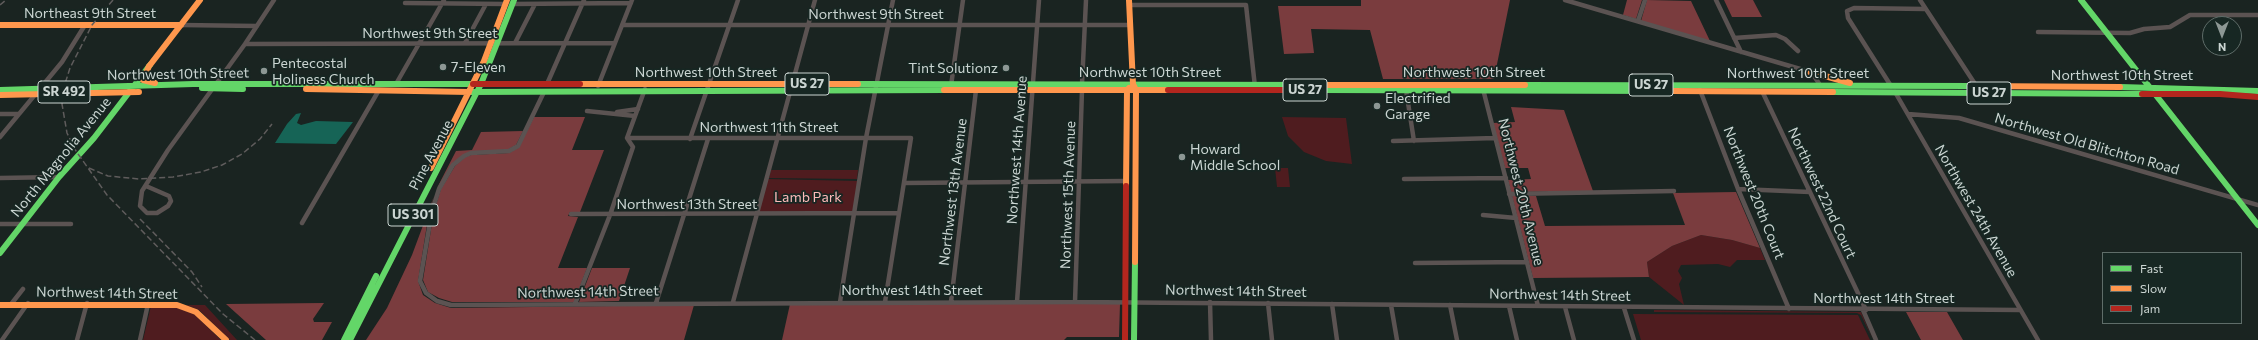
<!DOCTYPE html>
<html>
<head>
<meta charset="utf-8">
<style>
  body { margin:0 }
  #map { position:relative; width:2258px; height:340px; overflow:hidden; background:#1a2421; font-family:Commissioner,sans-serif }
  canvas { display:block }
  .legend { position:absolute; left:2102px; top:252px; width:140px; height:72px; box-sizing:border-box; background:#172723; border:1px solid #5f6d69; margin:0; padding:5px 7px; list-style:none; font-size:12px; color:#cbd5d2 }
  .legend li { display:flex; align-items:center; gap:8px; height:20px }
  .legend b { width:20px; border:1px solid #5f6d69 }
  .north { position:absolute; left:2202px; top:16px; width:40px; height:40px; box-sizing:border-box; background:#172723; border:1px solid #5f6d69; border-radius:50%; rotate:180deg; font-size:11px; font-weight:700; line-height:16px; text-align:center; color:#cbd5d2 }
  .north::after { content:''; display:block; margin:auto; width:14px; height:18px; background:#8d9794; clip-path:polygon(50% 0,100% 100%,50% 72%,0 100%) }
</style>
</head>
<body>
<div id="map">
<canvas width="2258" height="340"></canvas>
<ul class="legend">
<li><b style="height:5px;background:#63d668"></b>Fast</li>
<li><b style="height:5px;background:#ff974d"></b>Slow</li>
<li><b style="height:5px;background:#b3261e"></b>Jam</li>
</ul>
<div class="north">N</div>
</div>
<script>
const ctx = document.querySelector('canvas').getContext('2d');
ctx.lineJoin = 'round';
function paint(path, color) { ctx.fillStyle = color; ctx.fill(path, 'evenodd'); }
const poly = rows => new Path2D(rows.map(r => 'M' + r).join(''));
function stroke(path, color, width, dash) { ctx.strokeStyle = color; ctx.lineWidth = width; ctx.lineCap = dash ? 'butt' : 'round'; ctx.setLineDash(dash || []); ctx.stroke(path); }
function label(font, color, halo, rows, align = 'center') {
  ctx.font = font + ' Commissioner,sans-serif'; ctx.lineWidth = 3.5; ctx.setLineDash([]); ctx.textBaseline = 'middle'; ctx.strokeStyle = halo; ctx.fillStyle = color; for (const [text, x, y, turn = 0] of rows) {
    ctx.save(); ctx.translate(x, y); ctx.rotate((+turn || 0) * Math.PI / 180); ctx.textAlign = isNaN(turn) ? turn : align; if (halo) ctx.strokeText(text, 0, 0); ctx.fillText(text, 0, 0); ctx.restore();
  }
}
const green = poly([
  [1282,117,1346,118,1352,164,1326,161,1304,152,1288,136],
  [1275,168,1288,168,1290,187,1277,187],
  [771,170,858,170,857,179,769,178],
  [767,179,859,181,853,213,757,215],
  [1701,235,1732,240,1760,248,1765,260,1737,260,1730,267,1718,264,1681,265,1678,271,1682,278,1679,284,1684,305,1649,277,1647,262,1672,246],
  [186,305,205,305,237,340,230,340,199,310],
  [151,306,175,307,194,314,221,340,143,340],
  [1654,310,1861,312,1873,340,1861,315,1857,313,1654,312],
  [1633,314,1858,315,1870,340,1641,340]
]);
const forest = poly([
  [1361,0,1510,0,1494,79,1383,79,1370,30,1311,29,1314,53,1284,54,1278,6,1361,6],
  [1627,0,1642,0,1636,19,1623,15],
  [1647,0,1691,1,1710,41,1641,21],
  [1724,0,1753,0,1762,17,1732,17],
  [1511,107,1564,110,1593,191,1511,192,1508,180,1531,179,1528,168,1505,168,1493,123,1515,122],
  [534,117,585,117,572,150,604,150,580,212,570,212,568,216,578,217,558,268,587,268,574,302,452,302,439,298,428,292,423,280,434,211,441,189,455,166,465,157,471,155,509,153,519,147],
  [523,131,516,145,509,149,463,155,437,188,456,151,472,150,481,132],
  [1736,192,1760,248,1732,240,1701,235,1672,246,1647,262,1649,277,1533,278,1512,196,1536,196,1545,226,1685,225,1673,193],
  [434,196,429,212,418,281,423,295,435,303,451,308,694,305,684,340,366,340,387,308,412,255],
  [592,268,630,268,619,301,579,302],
  [324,303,313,319,314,322,332,322,322,340,266,340,226,304],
  [790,304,1120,304,1119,337,1067,337,1064,340,782,340],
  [1906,312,1947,312,1963,340,1921,340]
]);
const water = poly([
  [301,113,297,123,301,125,316,121,353,122,336,144,275,143,287,124,296,114]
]);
const street = poly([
  [1565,0,1807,71,1814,76,1820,85],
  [1716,0,1741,52],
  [1920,0,1977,87],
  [405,3,505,4],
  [512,4,631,3],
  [1129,5,1246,5,1255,87],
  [1638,21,1645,0],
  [181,25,257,26],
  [622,25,1129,25],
  [2038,32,2130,33,2144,29,2170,27,2190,15,2258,15],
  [1734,38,1776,35,1785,39,1798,51],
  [465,43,486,4],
  [515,43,535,4],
  [245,44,614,43],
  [396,84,444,0],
  [547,84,584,0],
  [1082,84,1086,0],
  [598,86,632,0],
  [951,86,963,0],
  [1891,86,1848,18,1847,11,1854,8,1925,9],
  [1483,89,1538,306],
  [1406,90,1414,141],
  [1700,90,1738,189,1789,309],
  [1762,91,1866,310],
  [544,92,518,146,509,151,471,153,464,156,453,165,439,189,432,211,420,281,426,293,437,301,451,305,1075,302,2020,310],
  [1895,92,2038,340],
  [587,111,635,116],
  [617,112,638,109],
  [0,114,19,114],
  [1908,114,1959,118,2258,205],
  [0,137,62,62,85,25],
  [627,138,911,138,885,302],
  [690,139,738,0],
  [1393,141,1495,138],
  [0,178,59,177],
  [1404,179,1506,178],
  [904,183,1126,181],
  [146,186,169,196,171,201,168,206,157,213,147,213,140,206,142,191,168,150,245,44,274,0],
  [1738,189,1810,192],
  [1509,194,1674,191],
  [571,214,899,213],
  [1483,215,1516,218],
  [302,223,379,90],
  [0,224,71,224],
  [1415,263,1526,262],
  [733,302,815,0],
  [840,302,866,138,893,0],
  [951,302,976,90],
  [1017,302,1039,0],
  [1075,302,1082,90],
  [1210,302,1211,340],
  [12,303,23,289],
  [656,303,708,139],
  [1268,303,1272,340],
  [575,304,610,215,633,147,627,138,645,89],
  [1332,304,1337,340],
  [1391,305,1397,340],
  [1450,305,1457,340],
  [1509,306,1517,340],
  [1565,307,1574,340],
  [1624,308,1634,340],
  [1863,310,1876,340],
  [2,340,28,303],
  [77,340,87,303],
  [140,340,148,304]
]);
const fast = poly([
  [2081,0,2258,225],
  [858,84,1325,85],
  [1525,85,1974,86],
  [2120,87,2258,91],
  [202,88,243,89],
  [0,90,193,84,473,84],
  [1319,90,1673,91],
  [469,92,944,90],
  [1833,92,2142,94],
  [0,253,59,177,94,138,150,65],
  [344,340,376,276],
  [350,340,481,84,514,0],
  [1134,340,1135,262]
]);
const slow = poly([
  [1129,0,1133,84,1136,90,1135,262],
  [0,25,181,25],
  [150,65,200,0],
  [149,66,143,80,155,83],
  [1807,71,1850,83],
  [580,84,858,84],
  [1325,85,1525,85],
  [1974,86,2120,87],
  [306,89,469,92],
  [944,90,1168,90],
  [1673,91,1833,92],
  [0,95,139,92],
  [431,168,484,61,507,0],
  [1126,186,1127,90,1129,88],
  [0,305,177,305,196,312,226,340]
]);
const jam = poly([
  [473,84,580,84],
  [1168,90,1319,90],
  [2142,94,2220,94,2258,97],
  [1125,340,1126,186]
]);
const rail = poly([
  [113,0,92,25,70,68,64,87,62,104,67,133,76,151,107,195,223,314,255,340],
  [0,5,6,0],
  [89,168,108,176,139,179,173,177,201,172,222,165,242,154,260,139,272,124],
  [140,219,192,272,202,287]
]);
const markers = [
  [443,67,4,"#8d9794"],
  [1006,68,4,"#8d9794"],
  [264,71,4,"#8d9794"],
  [1377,106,4,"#8d9794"],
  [1182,157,4,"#8d9794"]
];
const shields = [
  [807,84,44],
  [1651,85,44],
  [1305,90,44],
  [64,92,52],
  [1989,93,44],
  [413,215,50]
];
const shieldNames = [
  ["US 27",807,84],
  ["US 27",1651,85],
  ["US 27",1305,90],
  ["SR 492",64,92],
  ["US 27",1989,93],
  ["US 301",413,215]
];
const streetNames = [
  ["Northeast 9th Street",90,13],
  ["Northwest 9th Street",876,14],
  ["Northwest 9th Street",430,33],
  ["Northwest 10th Street",706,72],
  ["Northwest 10th Street",1150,72],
  ["Northwest 10th Street",1474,72],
  ["Northwest 10th Street",1798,73],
  ["Northwest 10th Street",178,74,-1],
  ["Northwest 10th Street",2122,75],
  ["Northwest 11th Street",769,127],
  ["Northwest Old Blitchton Road",2087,144,16],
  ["Northwest 14th Avenue",1017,150,-86],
  ["Pine Avenue",431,155,-62],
  ["North Magnolia Avenue",61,157,-51],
  ["Northwest 13th Avenue",953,192,-83],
  ["Northwest 20th Avenue",1521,192,76],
  ["Northwest 20th Court",1754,193,68],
  ["Northwest 22nd Court",1822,193,65],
  ["Northwest 15th Avenue",1068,195,-88],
  ["Northwest 13th Street",687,204],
  ["Northwest 24th Avenue",1976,211,60],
  ["Northwest 14th Street",912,290],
  ["Northwest 14th Street",1236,291,1],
  ["Northwest 14th Street",588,292,-1],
  ["Northwest 14th Street",107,293,1],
  ["Northwest 14th Street",1560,295,1],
  ["Northwest 14th Street",1884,298]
];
const poiNames = [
  ["Pentecostal",272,63],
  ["Holiness Church",272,79],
  ["7-Eleven",451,67],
  ["Tint Solutionz",998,68,"right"],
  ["Electrified",1385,98],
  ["Garage",1385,114],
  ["Howard",1190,149],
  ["Middle School",1190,165]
];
const parkNames = [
  ["Lamb Park",808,197]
];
paint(green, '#4f1c1f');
paint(forest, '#7a3c3e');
paint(water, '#166456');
stroke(street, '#5b5352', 4.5);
stroke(fast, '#63d668', 6);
stroke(slow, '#ff974d', 6);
stroke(jam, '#b3261e', 6);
stroke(rail, '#5f5c5c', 1.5, [6, 3]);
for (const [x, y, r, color] of markers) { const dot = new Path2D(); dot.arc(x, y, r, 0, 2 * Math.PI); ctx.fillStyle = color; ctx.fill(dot); stroke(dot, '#172723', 1.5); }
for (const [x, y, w] of shields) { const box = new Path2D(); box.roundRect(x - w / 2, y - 11, w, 22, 3); ctx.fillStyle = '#172723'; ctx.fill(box); stroke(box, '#cbd5d2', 1); }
label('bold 13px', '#cbd5d2', null, shieldNames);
label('14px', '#cbd5d2', '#172723', streetNames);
label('14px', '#cbd5d2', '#172723', poiNames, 'left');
label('14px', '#fdbab9', '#172723', parkNames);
</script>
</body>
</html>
